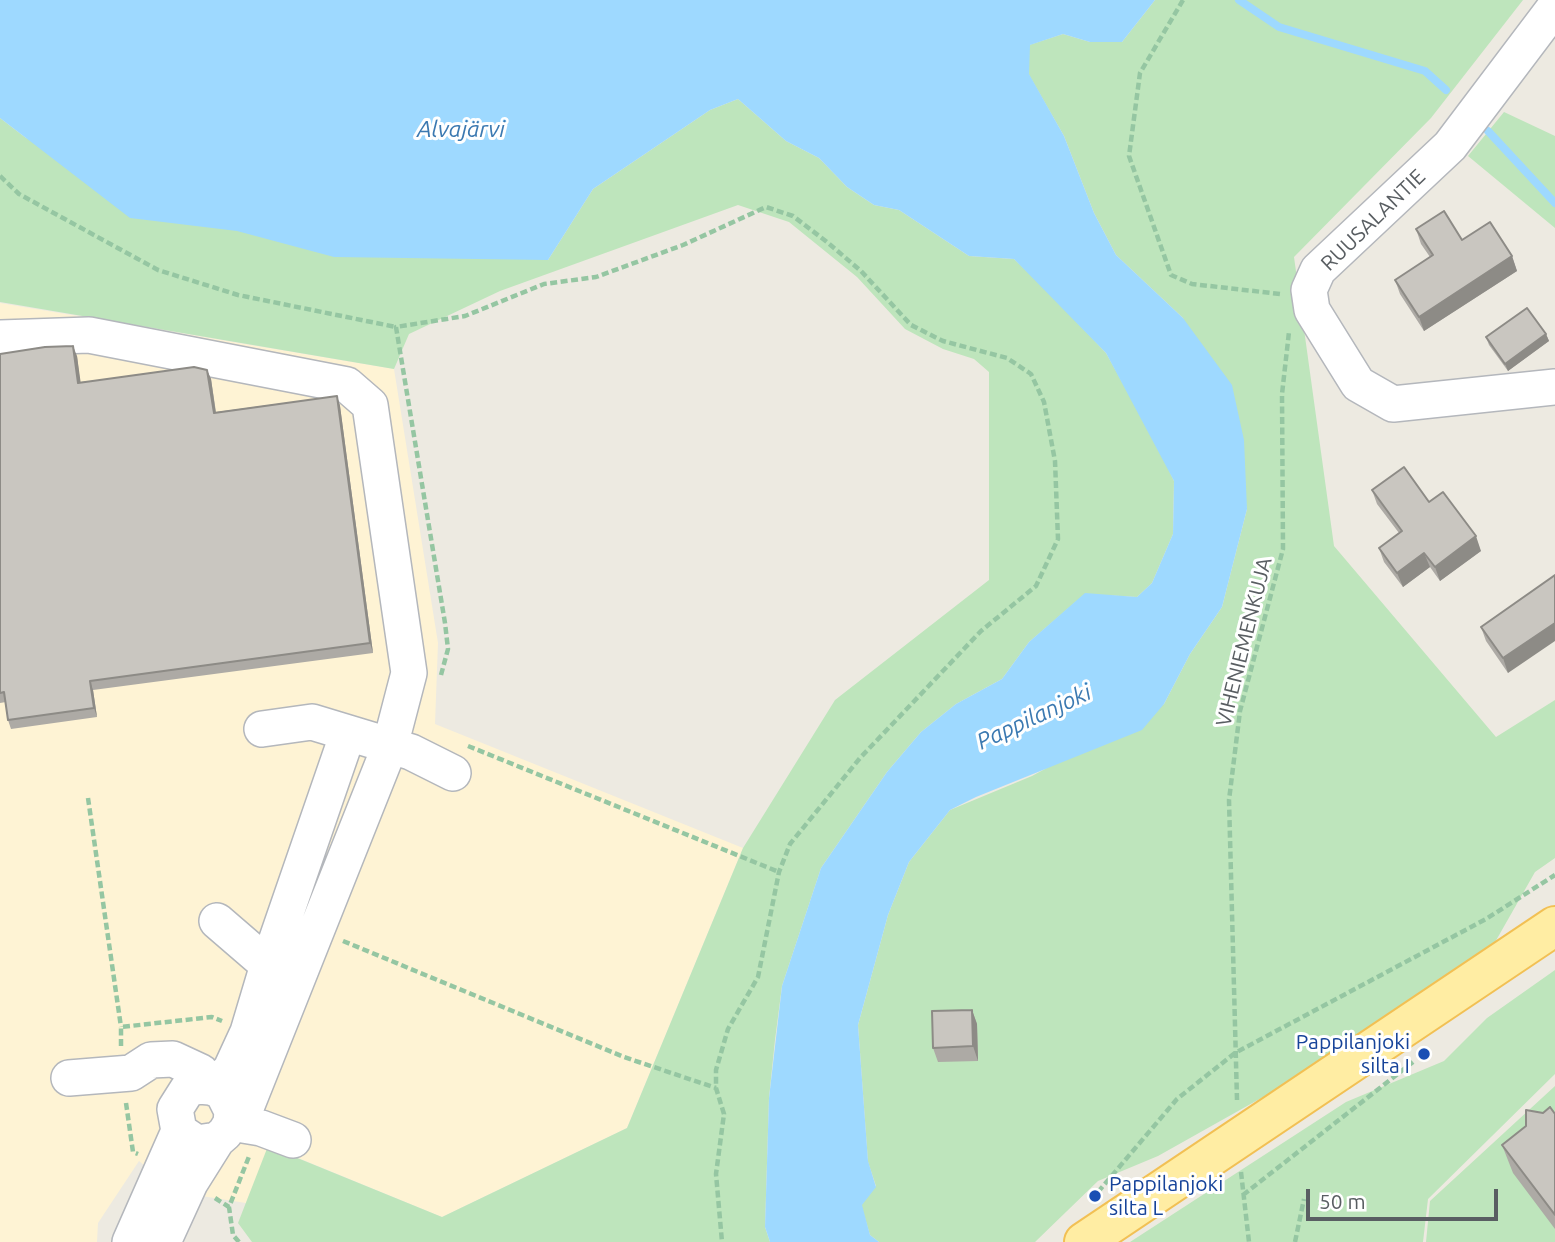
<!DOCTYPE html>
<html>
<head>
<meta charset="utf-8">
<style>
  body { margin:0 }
  #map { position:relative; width:1555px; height:1242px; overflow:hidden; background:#edeae1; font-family:Ubuntu,sans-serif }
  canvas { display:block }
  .scale { position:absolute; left:1306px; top:1189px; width:192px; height:32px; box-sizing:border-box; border:4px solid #595e62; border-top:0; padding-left:9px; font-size:21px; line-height:24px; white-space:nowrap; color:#595e62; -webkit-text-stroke:5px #fff; paint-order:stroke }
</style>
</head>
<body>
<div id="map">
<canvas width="1555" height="1242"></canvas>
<div class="scale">50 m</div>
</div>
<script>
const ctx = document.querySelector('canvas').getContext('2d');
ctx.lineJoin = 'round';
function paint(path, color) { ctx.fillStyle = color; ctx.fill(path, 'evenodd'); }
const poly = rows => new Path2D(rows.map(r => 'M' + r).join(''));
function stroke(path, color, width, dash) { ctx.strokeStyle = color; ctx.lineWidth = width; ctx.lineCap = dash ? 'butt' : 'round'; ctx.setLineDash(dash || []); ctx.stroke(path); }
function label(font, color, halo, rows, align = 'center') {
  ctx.font = font + ' Ubuntu,sans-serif'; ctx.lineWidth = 6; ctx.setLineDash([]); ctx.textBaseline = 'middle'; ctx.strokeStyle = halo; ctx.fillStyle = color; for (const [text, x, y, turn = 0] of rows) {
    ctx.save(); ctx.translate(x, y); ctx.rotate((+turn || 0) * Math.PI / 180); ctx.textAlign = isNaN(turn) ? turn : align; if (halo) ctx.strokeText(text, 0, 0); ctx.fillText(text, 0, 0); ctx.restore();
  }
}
const commercial = poly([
  [0,303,394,369,438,643,435,724,743,848,627,1128,442,1217,269,1146,246,1203,176,1192,139,1161,98,1223,97,1242,0,1242]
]);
const green = poly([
  [1155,0,1523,0,1431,118,1294,257,1334,546,1496,737,1555,700,1555,858,1535,872,1494,944,1304,1074,1158,1156,1098,1181,1035,1242,879,1242,870,1235,861,1205,876,1186,868,1162,858,1025,888,915,909,862,950,810,1032,776,1164,704,1190,654,1222,607,1247,509,1183,318,1116,255,1094,213,1064,136,1029,75,1029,45,1063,34,1090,42,1122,42],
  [738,99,786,141,819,158,847,187,874,205,899,210,969,256,1014,259,1044,287,1106,353,1155,441,1174,481,1173,534,1152,583,1137,597,1085,594,1029,642,1002,679,956,704,921,732,887,772,821,868,782,986,775,1040,769,1098,765,1227,770,1242,252,1242,238,1223,268,1146,442,1217,627,1128,743,848,835,700,989,580,989,372,974,359,943,349,905,329,857,277,789,222,738,205,500,291,409,334,394,369,0,302,0,118,26,138,548,260,593,189,710,110],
  [1504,112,1555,136,1555,228,1468,156],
  [1555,970,1555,1074,1428,1199,1423,1242,1130,1242,1346,1102,1444,1061,1487,1018],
  [1555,1086,1555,1242,1426,1242,1430,1201]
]);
const water = poly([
  [0,0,1155,0,1122,42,1090,42,1063,34,1030,45,1029,74,1064,136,1094,213,1116,255,1183,318,1232,385,1244,440,1247,509,1222,607,1190,654,1164,704,1142,730,976,797,950,810,909,862,888,915,858,1025,868,1161,876,1187,862,1205,870,1235,879,1242,770,1242,765,1227,769,1098,782,986,821,868,887,772,921,732,956,704,1002,679,1029,642,1085,593,1137,597,1152,583,1173,534,1174,481,1106,353,1014,259,969,256,899,210,874,205,847,187,819,158,786,141,738,99,710,110,593,189,548,260,334,257,237,231,130,218,0,118]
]);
const stream = poly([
  [1239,0,1279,27,1425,71,1446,90],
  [1488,131,1555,203]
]);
const path = poly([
  [1183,0,1140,73,1129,156,1171,275,1192,284,1280,294],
  [0,176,19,194,158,270,238,295,396,327],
  [441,675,448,649,445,623,396,327,465,316,544,284,596,277,683,245,766,207,793,216,827,242,861,271,911,325,943,341,1007,358,1031,374,1044,402,1055,461,1058,539,1036,586,981,631,860,758,790,844,779,872,758,977,728,1029,716,1070,716,1088,724,1114,716,1174,722,1242],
  [468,746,779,872],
  [88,798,121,1027],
  [343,941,624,1057,716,1088],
  [121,1046,121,1027,212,1017,222,1021],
  [1237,1100,1229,800,1240,711,1283,549,1282,394,1289,332],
  [126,1103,133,1152,138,1154],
  [1241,1172,1249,1242],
  [1098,1192,1177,1099,1235,1053,1486,919,1555,875],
  [1243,1195,1413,1062],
  [215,1198,229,1207],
  [239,1242,233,1235,229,1207,250,1154],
  [1295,1242,1304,1199]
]);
const minor = poly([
  [1555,7,1450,146,1318,270,1309,290,1312,310,1358,384,1393,404,1555,387],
  [0,338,89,335,347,385,370,405,409,673,390,746,247,1105,231,1123],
  [262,729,312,722,411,752,453,773],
  [217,921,268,965],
  [69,1078,131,1073,151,1060,173,1059,201,1072,210,1087,222,1091,232,1111,231,1123,225,1133,217,1140,197,1143,179,1131,175,1109,187,1090,198,1086,210,1087,230,1071,248,1032,268,965,348,733],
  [231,1123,261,1128,293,1140],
  [130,1242,179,1131],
  [163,1242,190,1183,217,1140]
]);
const major = poly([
  [1084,1242,1555,926]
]);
const wall = poly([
  [1416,229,1462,240,1512,256,1517,271,1424,331,1400,294,1395,280,1430,257,1421,244],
  [1546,334,1549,341,1508,371,1489,345,1486,337],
  [0,354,77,356,80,382,207,370,211,379,216,412,337,396,340,406,373,653,93,690,97,717,11,729,8,720,6,702,0,703],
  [1372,490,1429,502,1481,551,1440,581,1430,567,1403,587,1384,562,1379,548,1399,533,1377,504],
  [1555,575,1508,673,1486,641,1481,627],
  [972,1010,977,1024,978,1061,938,1062,933,1048],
  [1543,1113,1555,1114,1555,1229,1513,1173,1502,1145]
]);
const shadedWall = poly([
  [1512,256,1517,271,1424,331,1419,317],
  [1546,334,1549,341,1508,371,1505,364],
  [73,346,77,356,82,392,78,383],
  [207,370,211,379,217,422,214,413],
  [337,396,340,406,373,653,370,643],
  [1476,536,1481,551,1440,581,1435,567],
  [1424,553,1430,567,1403,587,1397,573],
  [1555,623,1555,641,1508,673,1503,658],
  [90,681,93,690,97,717,94,708],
  [972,1010,977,1024,978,1061,973,1046]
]);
const building = poly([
  [1444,211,1462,240,1490,222,1512,256,1419,317,1395,280,1433,255,1416,229,1444,211],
  [1527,308,1546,334,1505,364,1486,337,1527,308],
  [73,346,78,383,194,367,207,370,214,413,337,396,370,643,90,681,94,708,8,720,4,692,0,693,0,354,45,347,73,346],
  [1404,467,1429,502,1443,492,1476,536,1435,567,1424,553,1397,573,1379,548,1402,531,1372,490,1404,467],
  [1555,575,1555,623,1503,658,1481,627,1555,575],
  [972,1010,973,1046,933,1048,932,1011,972,1010],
  [1550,1107,1555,1114,1555,1215,1502,1145,1526,1126,1526,1110,1543,1113,1550,1107]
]);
const markers = [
  [1424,1054,7,"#1a4fb4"],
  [1095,1196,7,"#1a4fb4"]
];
const streetNames = [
  ["RUUSALANTIE",1373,220,-44],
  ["VIHENIEMENKUJA",1244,642,-76]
];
const transitNames = [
  ["Pappilanjoki",1410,1042],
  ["silta I",1410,1066],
  ["Pappilanjoki",1109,1184,"left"],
  ["silta L",1109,1208,"left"]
];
const waterNames = [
  ["Alvajärvi",461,129],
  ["Pappilanjoki",1034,717,-25]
];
paint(commercial, '#fef3d4');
paint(green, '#bee5bc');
paint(water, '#9ed9ff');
stroke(stream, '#9ed9ff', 8);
stroke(minor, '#b4b7bc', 38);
stroke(major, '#f2c054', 42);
stroke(path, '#95c6a2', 4.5, [7, 3.5]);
stroke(minor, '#fff', 35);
stroke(major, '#ffeda3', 38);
paint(wall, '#adaaa5');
paint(shadedWall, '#8d8b86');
paint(building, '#c9c6c0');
stroke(building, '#8d8b86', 2);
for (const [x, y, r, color] of markers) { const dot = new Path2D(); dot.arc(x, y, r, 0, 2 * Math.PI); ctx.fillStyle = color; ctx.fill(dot); stroke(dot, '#fff', 2.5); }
label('21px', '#595e62', '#fff', streetNames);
label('21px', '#164399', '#fff', transitNames, 'right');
label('italic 23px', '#3b79b1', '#fff', waterNames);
</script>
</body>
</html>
